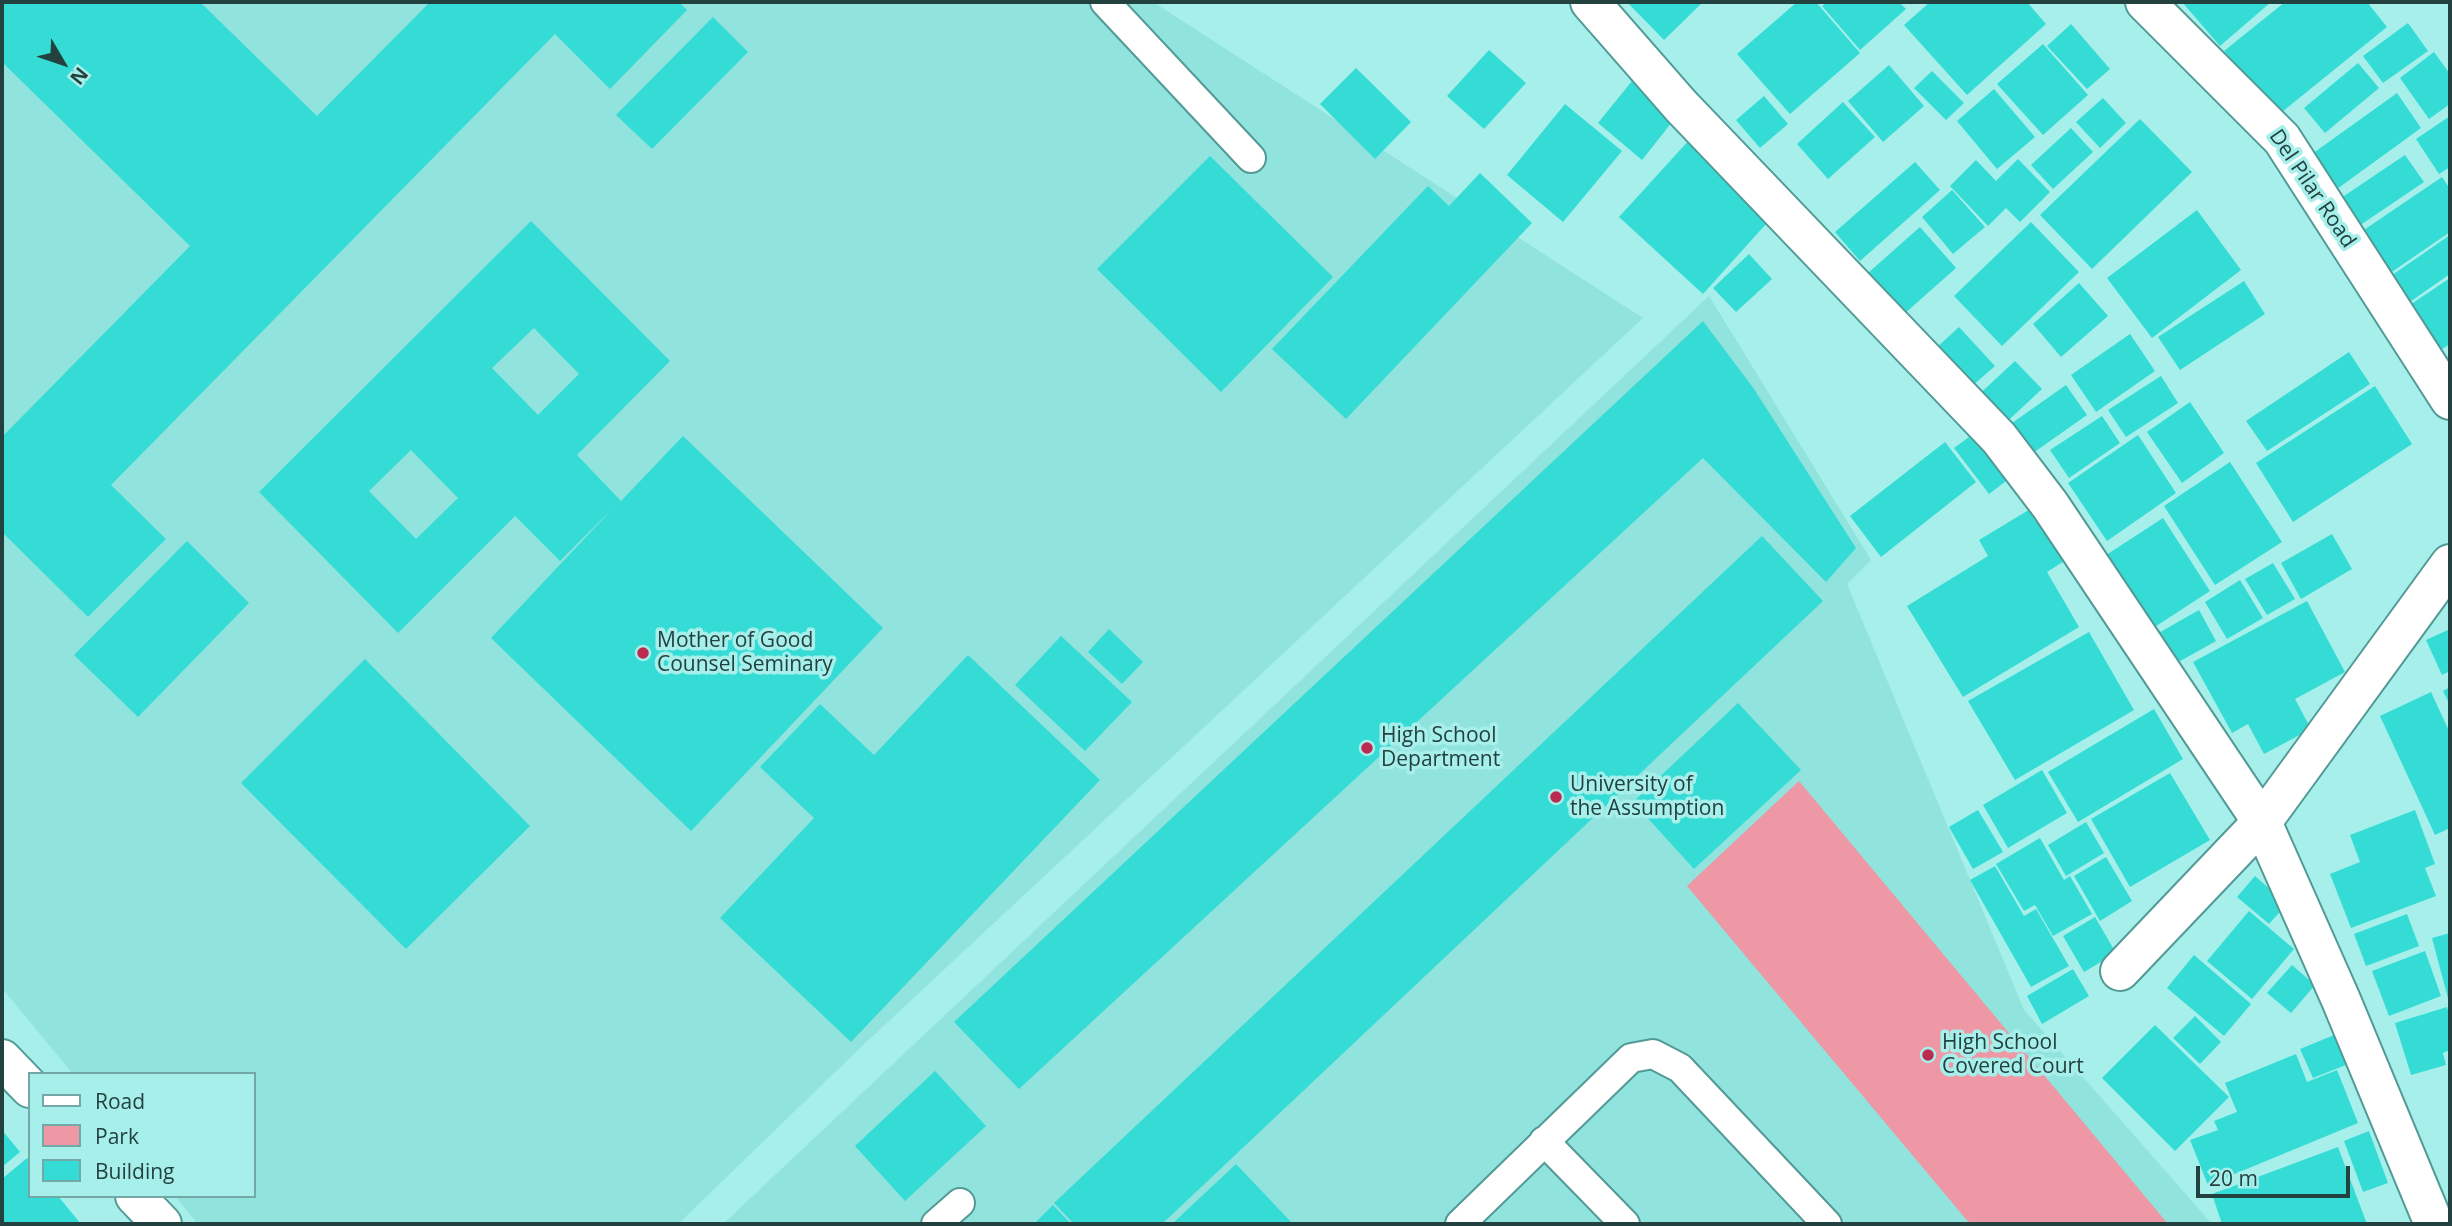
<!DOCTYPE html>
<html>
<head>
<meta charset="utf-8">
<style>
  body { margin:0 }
  #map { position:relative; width:2452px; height:1226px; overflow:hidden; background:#a6efea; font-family:"Open Sans",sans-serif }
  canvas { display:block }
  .frame { position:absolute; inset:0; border:4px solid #23413f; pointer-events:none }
  .legend { position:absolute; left:28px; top:1072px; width:228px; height:126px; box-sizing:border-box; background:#a6efea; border:2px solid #72a9a6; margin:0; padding:9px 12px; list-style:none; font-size:21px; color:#23413f }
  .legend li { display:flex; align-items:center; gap:14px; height:35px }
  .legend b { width:35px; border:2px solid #72a9a6 }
  .north { position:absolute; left:28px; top:28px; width:70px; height:70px; -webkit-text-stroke:5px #a6efea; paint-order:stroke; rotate:129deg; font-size:19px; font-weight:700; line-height:28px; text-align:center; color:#23413f }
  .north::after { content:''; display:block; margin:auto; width:24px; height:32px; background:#23413f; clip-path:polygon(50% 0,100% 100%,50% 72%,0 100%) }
  .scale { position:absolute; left:2196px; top:1166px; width:154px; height:32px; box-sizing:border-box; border:4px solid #23413f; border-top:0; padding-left:9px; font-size:21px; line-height:24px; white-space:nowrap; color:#23413f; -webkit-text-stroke:5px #a6efea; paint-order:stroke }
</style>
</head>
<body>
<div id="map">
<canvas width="2452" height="1226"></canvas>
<div class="frame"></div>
<ul class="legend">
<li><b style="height:9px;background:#fff"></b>Road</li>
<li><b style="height:19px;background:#ed98a4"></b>Park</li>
<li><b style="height:19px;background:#35dcd5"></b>Building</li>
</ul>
<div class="north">N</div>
<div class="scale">20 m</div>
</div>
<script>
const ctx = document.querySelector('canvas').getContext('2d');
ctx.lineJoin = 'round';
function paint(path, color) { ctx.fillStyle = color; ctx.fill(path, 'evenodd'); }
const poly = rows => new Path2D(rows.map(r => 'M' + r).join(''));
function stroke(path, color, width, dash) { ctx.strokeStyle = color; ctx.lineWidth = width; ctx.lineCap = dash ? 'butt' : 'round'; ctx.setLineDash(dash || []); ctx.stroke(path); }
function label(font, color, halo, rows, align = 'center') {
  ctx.font = font + ' "Open Sans",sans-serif'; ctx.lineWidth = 7; ctx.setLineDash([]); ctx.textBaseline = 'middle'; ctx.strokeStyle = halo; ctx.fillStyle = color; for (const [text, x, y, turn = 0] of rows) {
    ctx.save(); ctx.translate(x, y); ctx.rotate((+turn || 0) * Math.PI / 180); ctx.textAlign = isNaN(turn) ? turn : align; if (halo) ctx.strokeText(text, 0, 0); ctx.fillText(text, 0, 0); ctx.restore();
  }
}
const built = poly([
  [2,2,1153,2,1643,318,861,1047,678,1224,198,1224,175,1196,254,1196,254,1074,73,1074,2,988],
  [1709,296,1871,560,1847,584,2024,1010,2212,1224,723,1224]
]);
const green = poly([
  [1799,781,2168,1224,1970,1224,1687,886]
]);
const building = poly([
  [2,2,200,2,317,116,430,2,679,2,687,10,610,89,555,34,111,485,166,539,88,617,2,532,2,437,190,246,2,62],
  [1627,2,1703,2,1664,40],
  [1797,2,1816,2,1860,53,1790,114,1737,54],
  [1827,2,1899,2,1906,9,1860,50,1822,6],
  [1930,2,2027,2,2046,24,1967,95,1904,25],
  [2182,2,2271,2,2220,46],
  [2285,2,2367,2,2387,27,2277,116,2224,51],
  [713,17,748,52,652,149,616,115],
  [2408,23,2428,51,2383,83,2363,56],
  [2071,24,2110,69,2087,89,2047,46],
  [2043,44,2088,95,2043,135,1997,84],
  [1489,50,1526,83,1484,129,1447,96],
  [2434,52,2450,74,2450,104,2429,119,2400,78],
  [2358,63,2379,88,2325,133,2304,108],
  [1889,65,1924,106,1883,142,1848,101],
  [1356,68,1411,122,1375,159,1320,104],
  [1932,71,1964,103,1946,120,1914,88],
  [1636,76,1680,112,1642,160,1598,123],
  [1994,89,2035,137,1997,169,1957,121],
  [2397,93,2421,128,2337,189,2312,154],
  [1764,96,1788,124,1760,148,1736,120],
  [2103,98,2126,123,2100,148,2076,122],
  [1843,102,1875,137,1828,179,1797,144],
  [1565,104,1622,151,1563,222,1507,175],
  [2450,116,2450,167,2439,174,2416,139],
  [2140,119,2192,172,2092,269,2040,215],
  [2071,128,2093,152,2053,189,2031,165],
  [1691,138,1775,214,1703,294,1619,217],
  [2405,155,2424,182,2356,228,2338,200],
  [1210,156,1333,277,1221,392,1097,269],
  [2018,159,2050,192,2020,222,2006,208,1988,226,1950,186,1976,160,1996,181],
  [1915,162,1940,190,1860,261,1835,232],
  [1480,173,1532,223,1346,419,1272,349,1428,186,1449,206],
  [2442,177,2450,189,2450,232,2383,278,2355,236],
  [1952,190,1985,227,1953,254,1922,217],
  [2197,210,2241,270,2152,338,2107,278],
  [531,221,670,361,577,455,621,501,683,436,883,628,691,831,491,638,615,506,560,561,515,516,398,633,259,492],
  [534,328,579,374,538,415,492,368],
  [411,450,458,498,416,539,369,491],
  [2031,222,2079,272,2002,346,1954,296],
  [1920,227,1956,268,1895,322,1859,281],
  [2450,235,2450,274,2404,306,2385,280],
  [1749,254,1772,279,1736,312,1713,288],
  [2450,278,2450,344,2434,354,2404,309],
  [2244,281,2265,314,2180,370,2158,337],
  [2079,283,2108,316,2061,357,2033,324],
  [1703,321,1754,389,1856,548,1826,582,1703,458,1019,1089,954,1022],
  [1959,327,1995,366,1971,387,1935,349],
  [2130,334,2155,371,2096,412,2071,375],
  [2349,352,2370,384,2267,451,2246,421],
  [2015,361,2042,389,1999,429,1973,400],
  [2161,376,2178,403,2126,437,2108,410],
  [2066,385,2087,415,2026,458,2005,428],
  [2375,386,2412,444,2293,522,2256,463],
  [2190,402,2224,453,2182,483,2147,432],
  [2102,416,2120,443,2069,478,2050,450],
  [1980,429,2014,475,1989,494,1954,448],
  [2138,435,2176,493,2107,541,2068,483],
  [1945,442,1976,482,1881,557,1850,516],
  [2230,462,2282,542,2215,585,2164,506],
  [2037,505,2069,558,2047,572,2079,627,1963,697,1907,606,1988,556,1979,540],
  [2163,518,2210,591,2147,632,2100,559],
  [2332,534,2352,569,2301,599,2281,563],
  [1762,536,1823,601,1162,1224,1074,1224,1054,1203],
  [187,541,249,603,138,717,74,655],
  [2273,563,2295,599,2267,615,2245,579],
  [2240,580,2263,618,2227,639,2205,602],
  [2307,601,2345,672,2295,699,2311,729,2264,754,2248,724,2232,733,2193,662],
  [2199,610,2216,641,2166,669,2148,639],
  [1109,629,1143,662,1122,684,1088,652],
  [2450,629,2450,671,2442,675,2426,640],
  [2089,632,2134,710,2015,780,1968,701],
  [1061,636,1132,702,1085,751,1015,685],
  [968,655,1100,780,851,1042,720,918,814,818,760,767,820,704,874,755],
  [365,659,530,826,406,949,241,783],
  [2450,687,2450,705,2443,691],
  [2431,692,2450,733,2450,828,2435,835,2380,716],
  [1738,703,1801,770,1694,869,1633,802],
  [2154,709,2183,759,2078,822,2048,772],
  [2042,770,2067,813,2008,848,1983,805],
  [2170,773,2210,840,2130,887,2091,819],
  [1978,810,2003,852,1973,869,1949,827],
  [2415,810,2435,864,2425,868,2436,896,2351,928,2330,874,2360,862,2350,835],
  [2086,822,2104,853,2066,876,2048,845],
  [2040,838,2064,880,2070,876,2092,914,2053,936,2035,905,2024,911,1996,864],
  [2106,857,2132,901,2100,921,2074,876],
  [1995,866,2024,916,2036,909,2069,966,2031,987,1970,880],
  [2255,876,2287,904,2269,924,2237,897],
  [2249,911,2294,949,2252,999,2207,961],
  [2407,914,2419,946,2366,966,2354,934],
  [2095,917,2116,953,2084,972,2063,936],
  [2450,933,2450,1002,2449,1002,2432,938],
  [2425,951,2441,996,2389,1016,2372,971],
  [2194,955,2251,1004,2224,1036,2167,988],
  [2292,965,2315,985,2291,1013,2267,993],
  [2073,969,2089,996,2042,1024,2027,996],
  [2447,1007,2450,1019,2450,1050,2443,1053,2446,1065,2411,1075,2395,1023],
  [2195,1016,2221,1042,2200,1064,2173,1038],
  [2155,1025,2229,1097,2175,1151,2102,1078],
  [2339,1033,2351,1063,2313,1078,2300,1049],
  [2296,1054,2307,1082,2337,1070,2358,1123,2208,1185,2190,1140,2218,1130,2214,1121,2237,1112,2225,1083],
  [935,1071,986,1126,905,1201,855,1146],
  [2,1130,20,1152,2,1167],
  [2369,1131,2388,1183,2363,1192,2344,1141],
  [2338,1147,2367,1224,2222,1224,2212,1194],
  [27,1158,30,1162,30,1196,58,1196,81,1224,2,1224,2,1179],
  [1236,1164,1293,1224,1172,1224],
  [1053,1205,1071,1224,1034,1224]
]);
const service = poly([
  [1105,2,1251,158],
  [1544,1141,1625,1224],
  [936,1224,960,1203],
  [1460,1224,1631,1058,1653,1054,1680,1068,1827,1224]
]);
const minor = poly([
  [1590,2,1681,106,1999,438,2050,505,2262,822,2341,1000,2434,1224],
  [2145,2,2282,139,2450,400],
  [2120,971,2262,822,2450,564]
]);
const tertiary = poly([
  [2,1059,30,1088],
  [135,1196,162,1224]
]);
const markers = [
  [643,653,7,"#ba2a51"],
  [1367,748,7,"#ba2a51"],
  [1556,797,7,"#ba2a51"],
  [1928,1055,7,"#ba2a51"]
];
const streetNames = [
  ["Del Pilar Road",2312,189,56]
];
const poiNames = [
  ["Mother of Good",657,641],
  ["Counsel Seminary",657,665],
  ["High School",1381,736],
  ["Department",1381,760],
  ["University of",1570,785],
  ["the Assumption",1570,809],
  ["High School",1942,1043],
  ["Covered Court",1942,1067]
];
paint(built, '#91e3de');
paint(green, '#ed98a4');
paint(building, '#35dcd5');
stroke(service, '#529a96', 32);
stroke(minor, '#529a96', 42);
stroke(tertiary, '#529a96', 42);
stroke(service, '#fff', 28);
stroke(minor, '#fff', 38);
stroke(tertiary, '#fff', 38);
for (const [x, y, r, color] of markers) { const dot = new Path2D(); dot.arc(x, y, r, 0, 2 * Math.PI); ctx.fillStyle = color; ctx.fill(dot); stroke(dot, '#a6efea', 2.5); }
label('21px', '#23413f', '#a6efea', streetNames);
label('21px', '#23413f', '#a6efea', poiNames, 'left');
</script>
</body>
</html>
